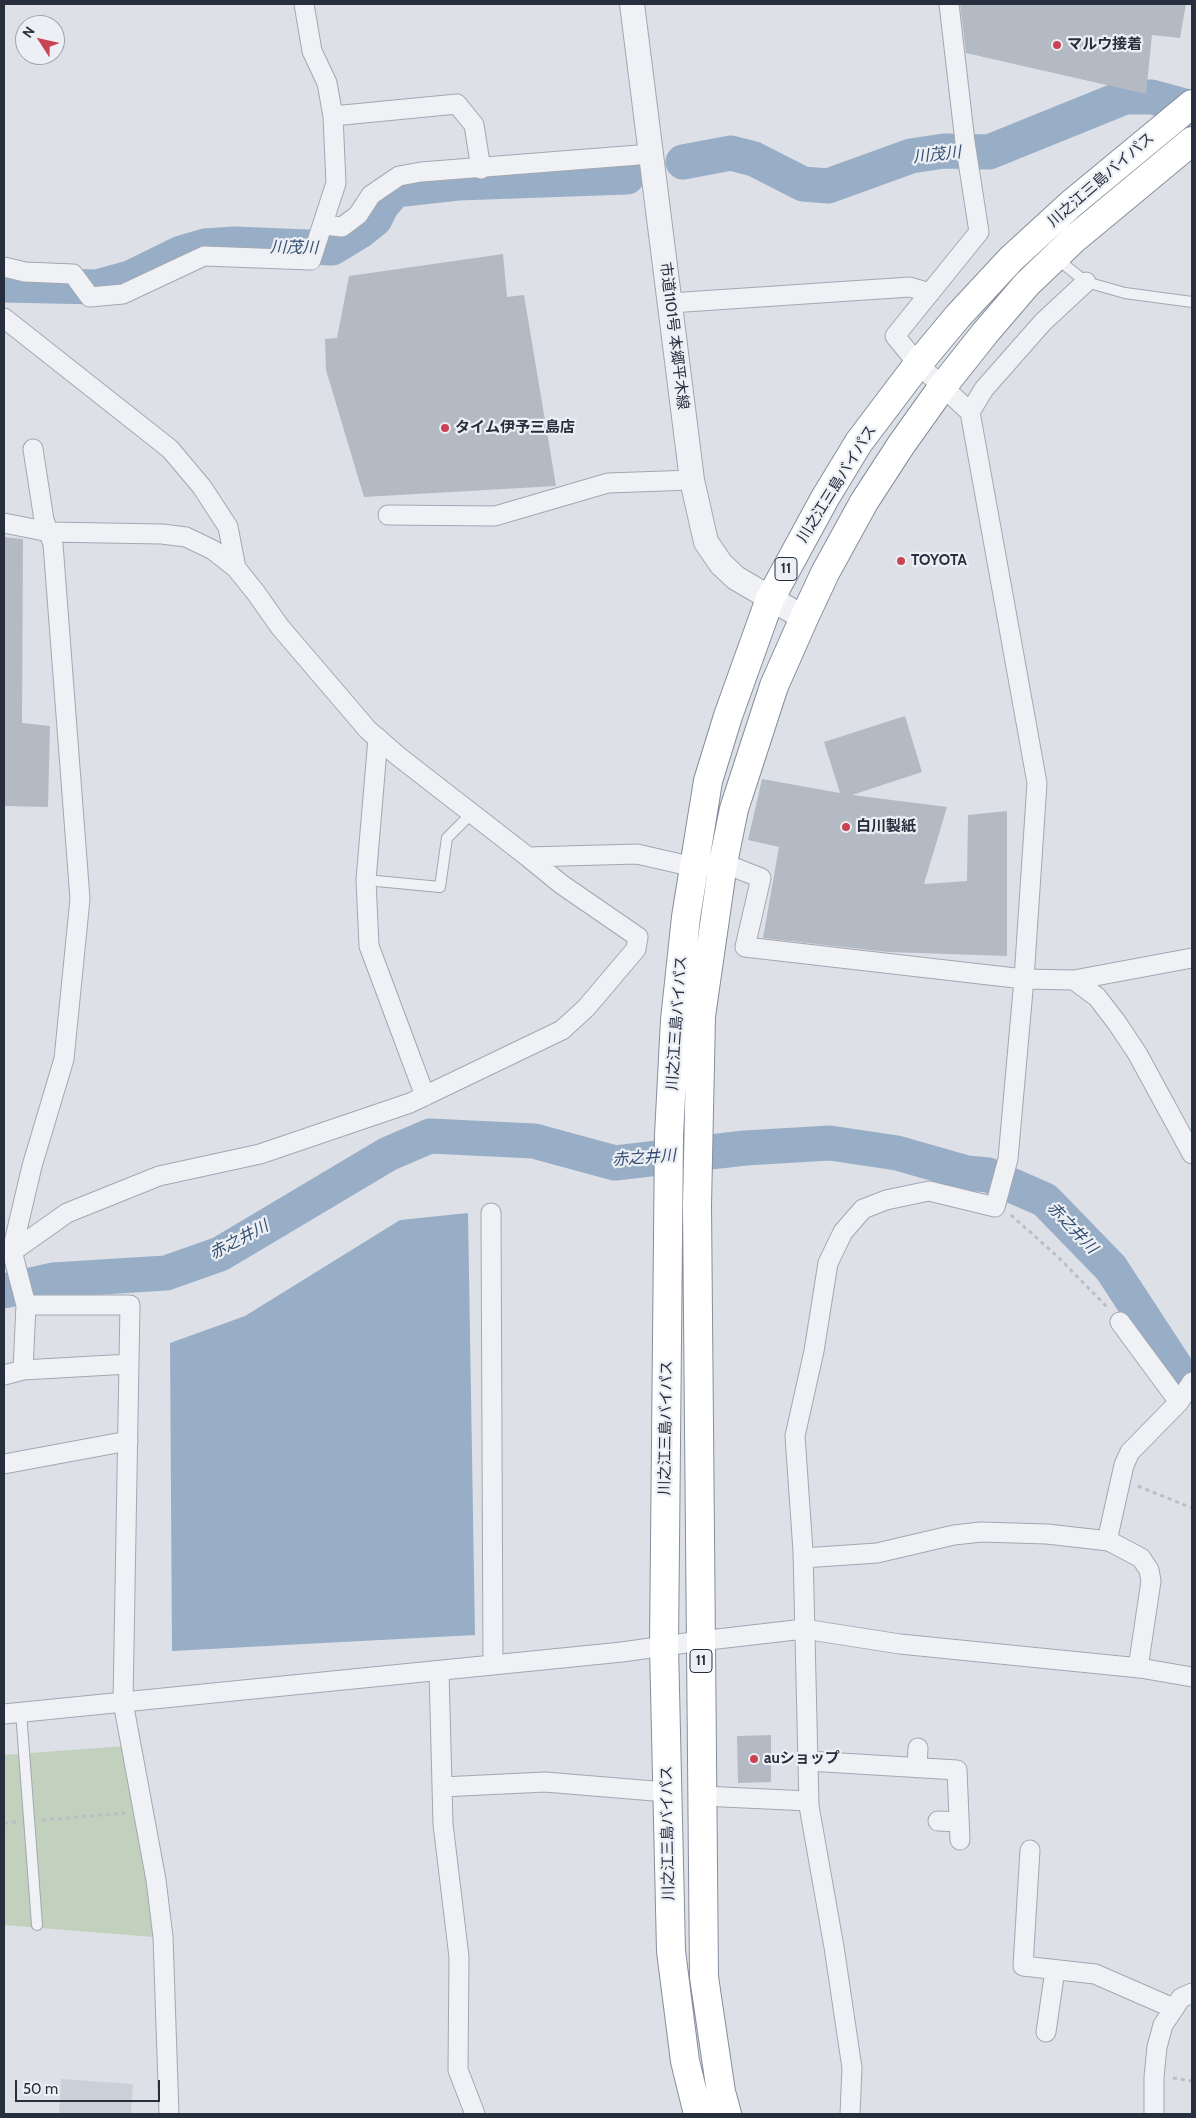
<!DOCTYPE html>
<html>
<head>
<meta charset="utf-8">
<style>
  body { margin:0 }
  #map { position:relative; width:1196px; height:2118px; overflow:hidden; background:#dde0e7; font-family:Cabin,sans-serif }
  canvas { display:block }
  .frame { position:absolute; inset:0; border:5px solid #272e3d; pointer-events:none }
  .north { position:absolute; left:15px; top:15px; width:50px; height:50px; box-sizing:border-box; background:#eceff4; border:1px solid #9da2ab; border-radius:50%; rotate:305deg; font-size:14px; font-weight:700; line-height:20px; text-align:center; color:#272e3d }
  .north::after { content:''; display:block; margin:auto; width:18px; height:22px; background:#cb4255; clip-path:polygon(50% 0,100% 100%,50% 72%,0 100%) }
  .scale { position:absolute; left:15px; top:2080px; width:145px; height:22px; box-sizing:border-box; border:2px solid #272e3d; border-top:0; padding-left:6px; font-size:15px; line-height:18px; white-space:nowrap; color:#272e3d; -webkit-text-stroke:4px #eceff4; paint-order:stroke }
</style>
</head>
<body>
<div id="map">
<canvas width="1196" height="2118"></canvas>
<div class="frame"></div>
<div class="north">N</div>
<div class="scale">50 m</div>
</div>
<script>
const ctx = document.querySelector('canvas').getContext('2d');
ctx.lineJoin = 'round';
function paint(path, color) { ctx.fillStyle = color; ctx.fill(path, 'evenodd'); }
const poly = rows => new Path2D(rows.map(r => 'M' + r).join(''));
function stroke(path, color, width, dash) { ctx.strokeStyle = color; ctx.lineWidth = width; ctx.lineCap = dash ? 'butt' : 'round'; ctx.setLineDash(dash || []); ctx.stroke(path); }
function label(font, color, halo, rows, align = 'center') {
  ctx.font = font + ' Cabin,"Noto Sans JP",sans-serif'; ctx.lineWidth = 4.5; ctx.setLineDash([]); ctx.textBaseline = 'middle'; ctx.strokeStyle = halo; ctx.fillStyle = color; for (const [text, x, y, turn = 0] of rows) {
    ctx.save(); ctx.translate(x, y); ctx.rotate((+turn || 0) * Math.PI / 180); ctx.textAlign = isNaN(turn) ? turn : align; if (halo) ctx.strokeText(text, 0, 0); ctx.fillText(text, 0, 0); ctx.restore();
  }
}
const built = poly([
  [61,2079,133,2084,131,2114,59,2114]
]);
const green = poly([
  [125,1746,152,1901,153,1937,4,1925,4,1755]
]);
const water = poly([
  [468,1213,475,1635,172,1651,170,1343,245,1316,400,1220]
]);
const river = poly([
  [683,162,731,153,754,159,803,184,828,186,911,156,944,151,989,152,1125,97,1152,97,1192,108],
  [4,285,97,287,130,278,181,253,205,246,234,244,332,248,360,231,375,219,382,205,395,190,458,183,627,177],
  [4,1291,53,1280,166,1273,220,1254,388,1154,430,1136,534,1141,615,1163,745,1148,830,1143,897,1153,967,1173,988,1175,1045,1200,1111,1268,1177,1369,1192,1386]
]);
const building = poly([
  [960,4,1186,4,1180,38,1152,35,1146,94,966,53],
  [503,254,507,297,524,295,556,486,364,497,326,370,325,339,337,338,349,276],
  [4,537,23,539,22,723,50,726,48,807,4,806],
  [905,716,922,772,852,795,947,807,924,884,967,881,968,815,1007,811,1007,956,888,952,763,938,779,847,748,840,762,779,840,793,824,742],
  [771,1735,771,1782,738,1783,737,1736]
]);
const path = poly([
  [1011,1215,1058,1257,1109,1309],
  [1138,1486,1192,1508],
  [42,1820,125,1813],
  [4,1823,16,1822],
  [1173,2078,1192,2081]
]);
const service = poly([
  [1056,258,1086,282,1125,293,1192,302],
  [366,880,440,887,447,838,472,813],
  [21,1712,37,1925]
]);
const minor = poly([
  [304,4,312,51,327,83,333,116,457,104,474,125,481,169],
  [324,225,342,227,358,215,371,195,399,176,421,172,651,154],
  [4,267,25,272,73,274,90,297,123,294,204,256,311,260,336,183,333,116],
  [670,303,910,287,930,293],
  [4,318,170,449,202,487,228,527,236,568],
  [970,412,984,389,1043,322,1086,282],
  [33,449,44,520,53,544,80,899,64,1059,32,1166,12,1251,26,1305,130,1305,123,1702,156,1880,163,1937,169,2114],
  [388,515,495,516,608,483,692,480],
  [4,523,49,532,162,534,186,537,213,550,236,568,256,593,280,627,368,730,398,756,528,857,637,854,694,867,723,863,761,878,745,947,1024,979,1074,980,1192,958],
  [378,738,366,880,369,946,425,1096],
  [1074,980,1097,997,1117,1023,1137,1053,1192,1154],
  [491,1213,493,1665],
  [9,1254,67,1213,159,1176,260,1154,410,1103,562,1030,586,1008,636,949,638,937,561,884,528,857],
  [1120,1322,1179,1402],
  [23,1370,26,1305],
  [4,1375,23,1370,129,1364],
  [4,1464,128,1441],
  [1107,1541,1124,1465,1130,1452,1179,1402,1192,1382],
  [803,1558,877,1553,954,1535,981,1532,1047,1534,1109,1541,1141,1558,1149,1570,1151,1581,1138,1668],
  [439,1671,443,1824,459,1957,458,2070,475,2114],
  [4,1714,622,1652,700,1641,804,1629,900,1644,1140,1668,1192,1677],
  [808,1761,957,1770,960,1840],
  [917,1768,918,1748],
  [442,1787,545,1782,666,1792],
  [702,1796,809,1801],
  [938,1821,959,1822],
  [1030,1850,1023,1966,1095,1974,1173,2008],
  [1046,2032,1055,1970],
  [850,2114,852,2068,834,1947,809,1806,803,1551,795,1436,814,1351,828,1263,843,1232,863,1209,886,1200,929,1191,995,1207,1008,1159,1024,979,1037,783,970,412,918,364,895,336,979,232,965,142,949,4],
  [1154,2114,1154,2077,1157,2047,1163,2025,1181,1998,1192,1993]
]);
const tertiary = poly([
  [632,4,692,480,706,542,721,564,736,578,804,618]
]);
const trunk = poly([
  [698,2114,685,2061,671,1951,664,1646,669,1135,675,1020,686,917,708,781,728,716,770,599,825,498,859,442,918,364,958,316,1011,259,1071,204,1192,104],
  [727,2114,721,2092,704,1977,697,1206,701,1016,723,863,734,809,774,686,804,618,825,573,864,502,901,445,943,386,985,333,1027,284,1074,239,1192,141]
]);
const markers = [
  [1057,45,5,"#cb4255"],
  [445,428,5,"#cb4255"],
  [901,561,5,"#cb4255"],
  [846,827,5,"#cb4255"],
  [754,1759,5,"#cb4255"]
];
const shields = [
  [786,569,22],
  [701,1661,22]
];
const shieldNames = [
  ["11",786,569],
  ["11",701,1661]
];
const poiNames = [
  ["マルウ接着",1067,45],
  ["タイム伊予三島店",455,428],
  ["TOYOTA",911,561],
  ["白川製紙",856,827],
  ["auショップ",764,1759]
];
const streetNames = [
  ["川之江三島バイパス",1101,180,-41],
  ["市道1101号 本郷平木線",674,336,83],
  ["川之江三島バイパス",837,484,-58],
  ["川之江三島バイパス",677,1023,-86],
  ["川之江三島バイパス",666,1428,-89],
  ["川之江三島バイパス",668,1833,-91]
];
const waterNames = [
  ["川茂川",937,155,-6],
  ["川茂川",294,248,1],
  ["赤之井川",644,1158,-4],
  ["赤之井川",1072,1228,46],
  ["赤之井川",239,1240,-28]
];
paint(built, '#cbcfd8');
paint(green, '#c2d0be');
paint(water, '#98aec6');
stroke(river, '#98aec6', 35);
paint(building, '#b4bac3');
stroke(service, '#a3a7b1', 12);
stroke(minor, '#a3a7b1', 21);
stroke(tertiary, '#a3a7b1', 26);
stroke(trunk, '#858e9d', 30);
stroke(path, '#bbbec5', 3, [4, 4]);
stroke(service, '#eff1f5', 10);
stroke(minor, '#eff1f5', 19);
stroke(tertiary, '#eff1f5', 24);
stroke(trunk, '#fff', 28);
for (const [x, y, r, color] of markers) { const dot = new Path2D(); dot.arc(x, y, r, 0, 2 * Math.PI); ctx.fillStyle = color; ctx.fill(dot); stroke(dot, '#eceff4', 2); }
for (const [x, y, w] of shields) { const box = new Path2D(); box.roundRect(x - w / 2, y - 11.5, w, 23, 4); ctx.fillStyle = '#eceff4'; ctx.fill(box); stroke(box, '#272e3d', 1); }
label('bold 14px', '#272e3d', null, shieldNames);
label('bold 15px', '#272e3d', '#eceff4', poiNames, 'left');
label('15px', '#272e3d', '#eceff4', streetNames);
label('italic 16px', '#324c70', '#eceff4', waterNames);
</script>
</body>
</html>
